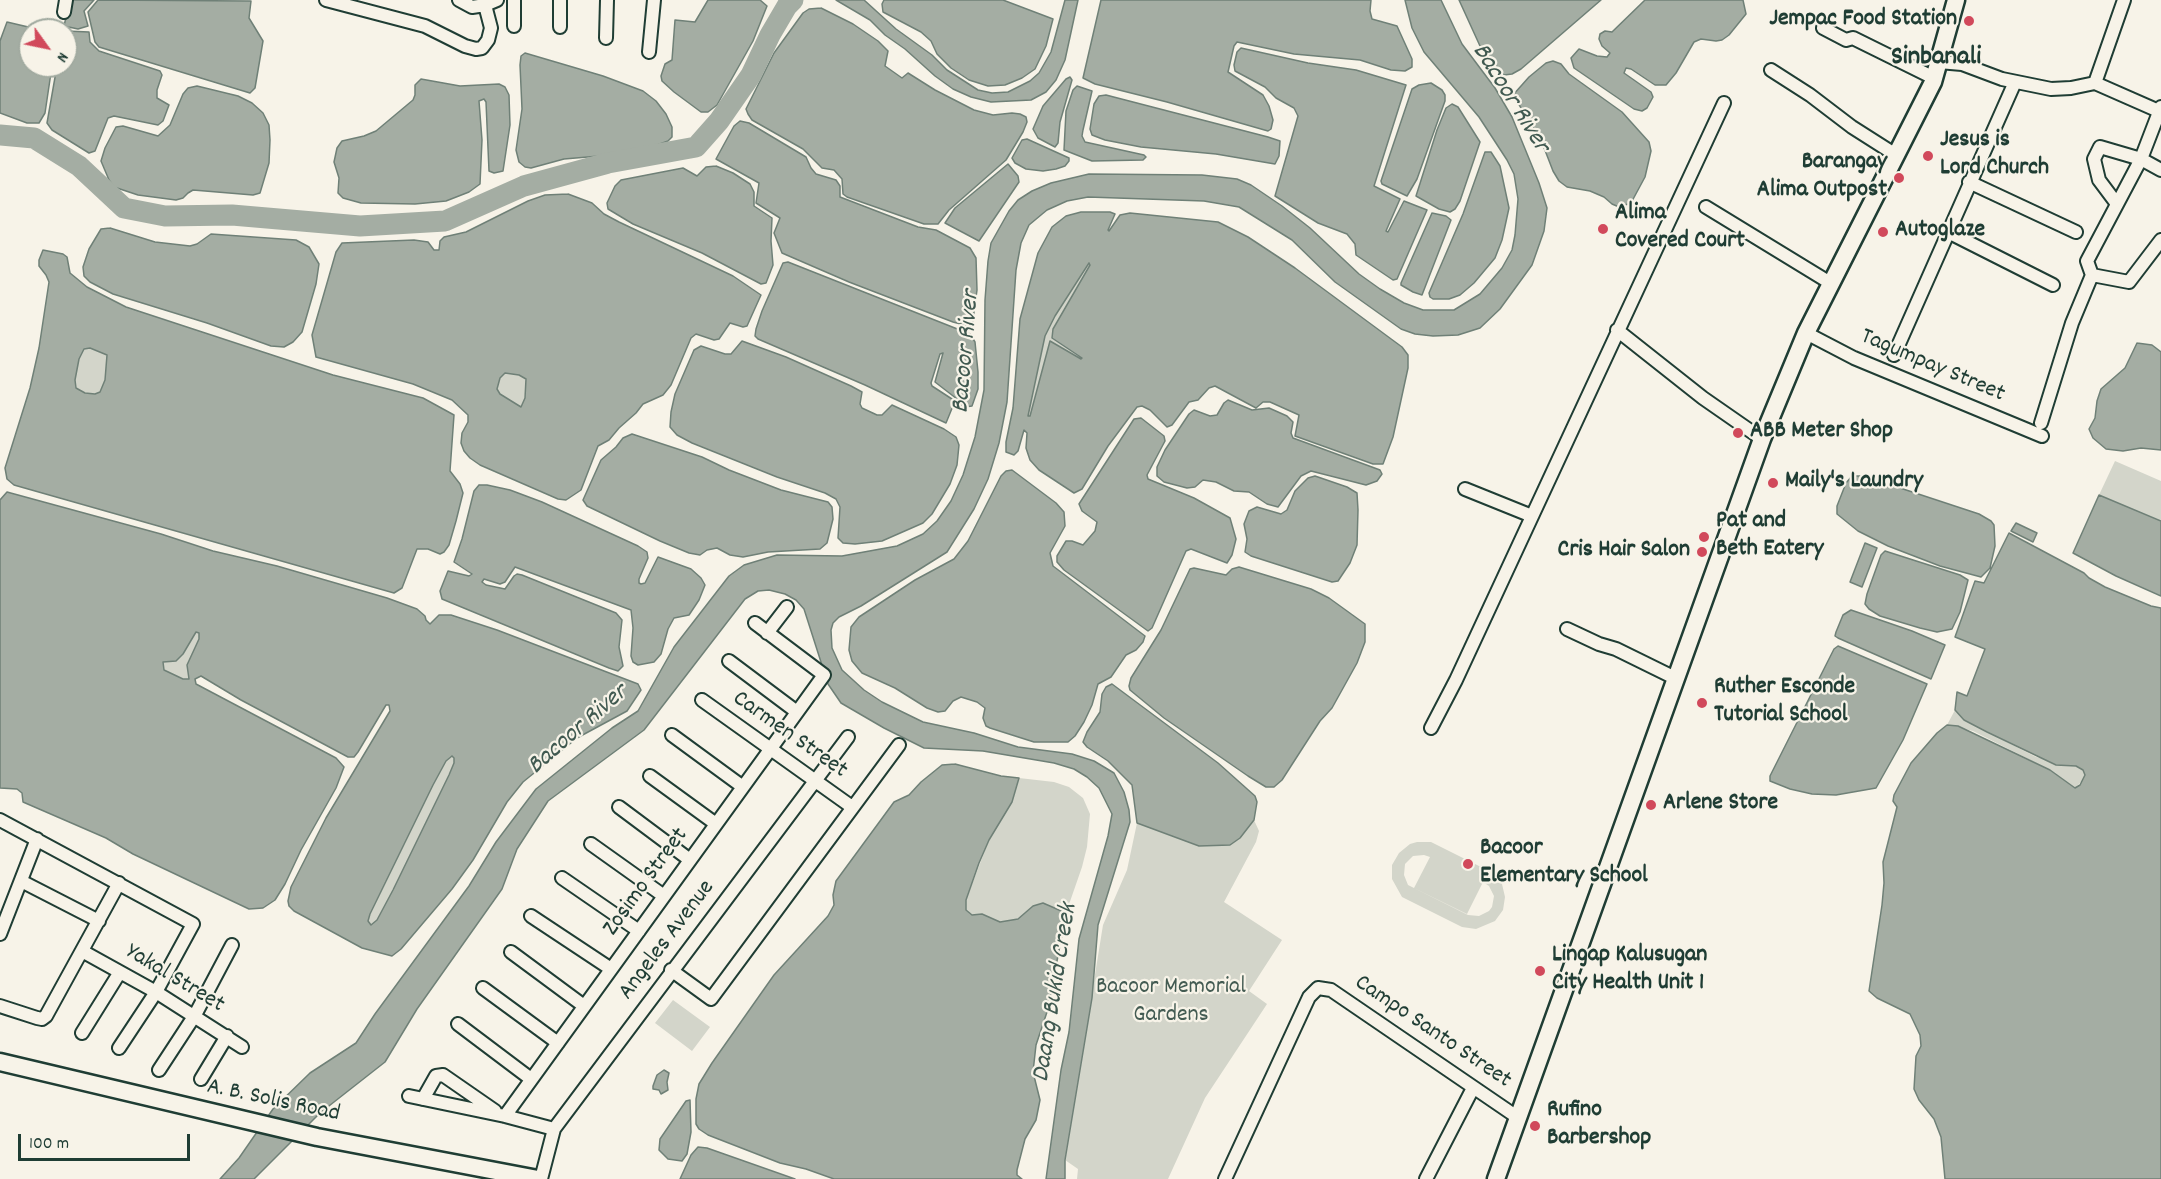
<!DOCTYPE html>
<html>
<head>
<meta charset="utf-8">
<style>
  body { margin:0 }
  #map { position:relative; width:2161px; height:1179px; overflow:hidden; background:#f7f3e8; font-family:Dekko,sans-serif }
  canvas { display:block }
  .north { position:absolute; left:18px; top:18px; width:60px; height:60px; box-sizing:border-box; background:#f7f3e8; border:2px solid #a1aaa0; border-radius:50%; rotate:123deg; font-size:16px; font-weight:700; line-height:24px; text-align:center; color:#1f3d34 }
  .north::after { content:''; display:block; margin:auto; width:21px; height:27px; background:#d1495b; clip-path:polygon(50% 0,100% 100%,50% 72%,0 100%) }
  .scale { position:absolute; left:18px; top:1134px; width:172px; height:27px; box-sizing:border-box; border:3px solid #1f3d34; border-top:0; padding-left:8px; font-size:18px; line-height:21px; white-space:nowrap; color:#1f3d34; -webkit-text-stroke:4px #f7f3e8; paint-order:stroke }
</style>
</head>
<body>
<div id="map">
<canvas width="2161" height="1179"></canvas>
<div class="north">N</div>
<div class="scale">100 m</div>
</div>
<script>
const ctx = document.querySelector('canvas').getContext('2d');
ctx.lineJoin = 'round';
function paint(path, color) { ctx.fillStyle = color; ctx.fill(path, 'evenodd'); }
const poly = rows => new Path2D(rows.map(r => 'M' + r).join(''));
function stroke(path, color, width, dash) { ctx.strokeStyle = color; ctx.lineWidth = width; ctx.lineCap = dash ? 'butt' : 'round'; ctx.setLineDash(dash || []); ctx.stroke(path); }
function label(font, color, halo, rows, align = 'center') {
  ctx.font = font + ' Dekko,sans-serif'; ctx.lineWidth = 4.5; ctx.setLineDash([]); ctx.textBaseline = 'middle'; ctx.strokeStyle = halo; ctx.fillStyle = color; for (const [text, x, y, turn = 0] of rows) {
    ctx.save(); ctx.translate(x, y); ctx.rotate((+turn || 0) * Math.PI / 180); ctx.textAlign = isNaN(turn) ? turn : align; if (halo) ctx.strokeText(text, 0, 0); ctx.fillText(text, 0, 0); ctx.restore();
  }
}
const green = poly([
  [1088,262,1090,264,1053,328,1052,338,1083,357,1081,359,1050,341,1030,417,1028,416,1045,336,1055,316],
  [90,348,107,355,105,380,100,392,95,394,85,393,76,388,75,380,79,359,84,349],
  [505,372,519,375,526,378,525,398,523,404,521,407,500,394,497,389,500,378],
  [2115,461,2161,481,2161,521,2099,495],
  [196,632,199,633,199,639,187,665,189,679,183,679,164,670,162,662,168,661,191,640],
  [1955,710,1964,720,2036,757,2076,766,2083,770,2085,775,2083,780,2075,788,2050,770,1973,731,1947,725],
  [452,756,454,758,454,763,449,775,393,890,377,921,371,925,368,921,370,915,433,785,446,761],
  [1019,778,1054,782,1069,787,1083,798,1090,814,1087,847,1082,867,1066,913,1043,903,1033,906,1018,919,1000,923,982,914,972,915,966,910,966,900,989,840,1012,802],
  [1254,820,1259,831,1256,842,1224,902,1282,940,1249,991,1267,1004,1205,1098,1168,1179,1077,1179,1078,1169,1065,1160,1103,925,1127,870,1137,823,1199,846,1240,838],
  [1417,842,1431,842,1495,874,1502,884,1505,897,1503,910,1495,921,1476,929,1462,927,1402,897,1392,879,1392,865,1399,853,1410,844],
  [1424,855,1430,857,1414,888,1467,914,1483,882,1489,886,1494,896,1492,907,1489,911,1479,916,1468,915,1408,885,1404,875,1405,864,1413,856],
  [673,1000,710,1027,692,1051,655,1023]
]);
const water = poly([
  [70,0,94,0,84,11,88,26,78,29,64,26,70,0],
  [98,0,251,1,249,18,263,41,255,88,250,93,99,47,95,42,88,12,98,0],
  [708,0,760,0,767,6,753,41,717,105,708,112,701,112,674,92,662,81,661,76,665,64,672,60,675,20,695,22,708,0],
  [788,0,801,0,788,13,765,55,758,51,780,11,788,0],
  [836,0,864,0,896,29,932,55,947,70,978,90,992,93,1008,92,1030,81,1039,73,1051,52,1065,0,1078,0,1065,60,1056,80,1046,92,1031,100,991,102,971,97,953,89,935,76,905,49,885,35,870,20,836,0],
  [884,0,1003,0,1053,19,1046,46,1035,69,1022,78,1005,85,988,86,969,80,951,68,937,54,931,41,921,32,883,12,882,4,884,0],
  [1101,0,1371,0,1370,11,1372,19,1397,26,1412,59,1412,67,1405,71,1391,70,1360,60,1294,54,1237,42,1234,46,1228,72,1263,95,1269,106,1273,120,1271,129,1268,131,1167,102,1095,84,1083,78,1101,0],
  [1405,0,1441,0,1462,44,1495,88,1512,117,1539,183,1547,208,1544,231,1532,265,1500,309,1480,328,1458,335,1433,336,1415,334,1401,329,1335,282,1292,240,1239,207,1204,201,1088,197,1067,201,1047,210,1029,225,1021,243,1016,270,1007,402,999,443,988,479,974,509,947,552,861,606,839,617,833,623,831,630,832,648,842,670,864,690,882,702,923,722,974,733,1018,747,1072,754,1094,761,1114,773,1124,792,1129,810,1130,822,1098,925,1092,998,1065,1160,1065,1179,1046,1179,1061,1070,1069,1032,1079,939,1108,836,1112,814,1099,788,1087,777,1074,769,1054,763,983,751,924,748,884,728,841,703,828,684,804,609,796,600,785,594,769,590,758,591,745,599,644,730,548,801,517,849,502,889,417,1009,385,1062,320,1113,254,1179,220,1179,239,1158,273,1109,310,1073,356,1043,375,1014,469,886,496,842,536,789,612,728,638,711,674,647,729,576,744,565,777,555,842,556,897,546,923,534,937,521,951,501,963,475,975,437,984,390,985,300,988,261,991,243,1009,211,1018,200,1032,191,1051,183,1089,174,1202,175,1237,179,1251,185,1282,206,1310,228,1359,274,1380,289,1404,303,1423,310,1454,310,1480,294,1502,268,1512,250,1515,235,1518,199,1514,174,1507,160,1479,117,1424,52,1412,28,1405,0],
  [1459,0,1601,0,1521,69,1512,74,1504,75,1480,46,1459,0],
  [1645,0,1743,0,1746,14,1729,35,1722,40,1716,41,1701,39,1694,42,1676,73,1666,85,1655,85,1631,69,1626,68,1624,73,1651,92,1653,97,1647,108,1642,111,1634,109,1574,68,1571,58,1579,49,1597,56,1607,57,1610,53,1602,46,1599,39,1600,34,1605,31,1612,32,1645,0],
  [821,8,853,24,878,41,888,51,885,66,902,78,908,73,935,90,974,110,993,115,1012,113,1020,114,1026,117,1027,122,1023,132,1006,160,949,210,938,224,924,224,847,197,843,194,842,179,834,170,822,168,803,149,752,120,748,114,746,109,774,53,803,13,809,9,821,8],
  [7,22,41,30,30,30,30,66,52,66,45,113,39,123,27,123,0,113,0,41,7,22],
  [66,31,89,32,90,42,99,51,160,71,162,75,157,90,157,98,169,105,163,121,158,125,114,116,108,118,95,151,89,153,52,130,47,123,57,66,66,66,66,31],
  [1241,48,1308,63,1356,70,1406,85,1374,186,1400,199,1386,231,1388,232,1404,201,1427,210,1397,279,1393,280,1356,255,1355,244,1347,234,1318,223,1275,196,1298,116,1294,108,1276,98,1265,87,1235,71,1234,65,1237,52,1241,48],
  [525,53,603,76,643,91,656,101,666,114,672,127,672,137,668,141,635,153,564,159,531,168,525,167,519,162,516,150,522,109,520,65,521,56,525,53],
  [1553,61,1561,64,1569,74,1622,112,1649,142,1651,151,1645,177,1631,203,1619,207,1612,204,1604,197,1590,191,1567,187,1559,181,1553,171,1541,140,1513,95,1529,77,1546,63,1553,61],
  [1070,77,1072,80,1060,122,1058,143,1055,147,1038,138,1033,129,1043,106,1066,79,1070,77],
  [421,79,460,86,499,84,505,87,509,95,510,125,503,171,494,173,489,171,486,102,484,99,479,101,482,140,480,184,469,192,446,201,415,204,361,203,343,198,338,193,339,178,334,162,337,148,342,141,364,136,376,131,413,100,415,95,415,85,421,79],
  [1431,83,1442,90,1445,95,1445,101,1417,179,1407,196,1382,184,1381,181,1412,89,1419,85,1431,83],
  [197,86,238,96,252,103,263,113,269,125,270,140,269,163,260,193,253,195,193,190,188,193,183,198,176,200,138,195,114,187,109,180,101,161,105,148,116,127,123,126,158,136,170,125,183,94,188,88,197,86],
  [1077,86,1092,91,1083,130,1082,136,1085,142,1144,155,1146,157,1143,160,1092,161,1064,150,1066,111,1073,90,1077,86],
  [1106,95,1268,137,1280,141,1279,156,1275,164,1216,154,1141,147,1105,140,1092,135,1090,129,1094,104,1099,96,1106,95],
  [1452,104,1458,107,1480,142,1460,201,1455,209,1450,212,1439,209,1416,196,1437,130,1446,108,1452,104],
  [740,121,749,123,806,157,811,168,816,174,836,180,840,186,840,197,918,227,936,230,970,248,976,258,977,290,972,327,953,322,849,282,782,253,774,233,780,218,756,203,759,183,716,159,734,126,740,121],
  [1027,139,1069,158,1069,161,1065,166,1056,169,1043,171,1026,169,1015,163,1012,158,1022,140,1027,139],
  [1485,152,1491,152,1500,166,1509,208,1502,240,1495,258,1474,283,1460,295,1449,299,1433,299,1430,297,1429,293,1463,214,1485,152],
  [1008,164,1018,176,1019,182,979,241,945,223,955,208,1008,164],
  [716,166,733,173,750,184,754,192,754,206,772,218,771,241,773,265,766,283,761,284,702,253,633,224,608,209,607,203,615,186,621,180,683,168,697,176,706,167,716,166],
  [568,194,592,203,604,214,619,222,733,276,761,295,747,326,743,327,730,323,719,339,714,340,696,334,691,338,671,385,663,395,643,404,636,413,619,428,609,440,598,446,581,490,566,500,558,499,480,465,470,458,464,451,461,443,462,433,468,422,468,415,452,400,413,384,316,357,312,335,336,252,342,243,414,240,428,242,434,250,439,250,440,241,444,237,466,232,528,201,545,195,568,194],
  [505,373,519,375,526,379,525,398,521,407,500,394,497,389,500,378,505,373],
  [1081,212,1110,212,1115,214,1108,230,1109,231,1120,215,1130,213,1218,222,1248,237,1295,268,1402,347,1408,355,1408,368,1393,437,1383,464,1373,464,1295,436,1299,415,1270,402,1263,402,1256,408,1215,386,1209,388,1198,400,1189,402,1172,425,1167,427,1150,410,1142,406,1137,407,1108,446,1082,489,1074,493,1039,470,1030,460,1026,448,1027,433,1024,430,1018,451,1014,455,1006,452,1006,442,1013,408,1020,319,1038,253,1052,227,1066,216,1081,212],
  [1089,263,1090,265,1053,329,1052,338,1082,358,1081,359,1050,341,1030,416,1028,416,1045,336,1055,316,1089,263],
  [1432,213,1446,216,1451,220,1422,295,1413,292,1401,285,1401,283,1432,213],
  [110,228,155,242,190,246,197,244,211,234,296,240,309,247,319,264,316,284,302,332,293,342,284,347,271,346,207,323,113,294,90,282,84,276,83,267,89,249,101,229,110,228],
  [43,250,63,254,67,257,70,273,87,287,126,307,333,375,423,398,454,415,450,471,460,484,463,493,456,521,449,545,444,552,440,554,428,549,417,549,402,588,394,593,14,485,7,479,5,468,30,388,39,348,49,282,46,275,39,266,39,260,43,250],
  [90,348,107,355,105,380,100,392,95,394,85,393,76,388,75,380,79,359,84,349,90,348],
  [788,262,970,334,975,342,978,372,978,389,972,406,965,407,961,405,957,399,935,382,943,353,940,354,931,383,932,386,955,401,946,423,865,385,758,339,755,336,756,329,762,311,783,263,788,262],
  [742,341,786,357,851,386,862,392,860,404,862,408,877,415,882,415,892,405,944,429,956,437,959,445,957,465,950,484,932,514,923,523,882,541,855,544,843,543,838,538,840,507,836,499,825,493,777,477,692,443,677,435,670,427,671,412,675,394,694,350,701,346,725,354,731,354,742,341],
  [2137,343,2152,345,2161,352,2161,450,2141,448,2123,451,2106,449,2093,438,2089,429,2095,418,2097,401,2101,389,2125,368,2137,343],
  [1228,400,1252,410,1269,408,1287,416,1293,422,1291,433,1293,438,1380,470,1382,474,1377,481,1366,485,1311,471,1301,476,1278,507,1267,504,1249,492,1234,491,1216,482,1203,480,1195,487,1187,488,1164,482,1157,476,1157,467,1165,450,1189,414,1194,410,1210,416,1217,415,1224,403,1228,400],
  [1141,418,1164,436,1165,441,1147,475,1148,479,1194,498,1230,518,1236,539,1232,555,1227,563,1191,549,1186,551,1152,628,1148,631,1064,570,1057,562,1057,556,1066,541,1072,541,1083,545,1095,531,1097,522,1082,511,1079,504,1134,419,1141,418],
  [632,434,702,457,729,470,781,490,828,502,832,507,833,519,827,543,820,549,768,552,743,557,730,555,717,548,707,550,700,555,689,553,660,541,587,506,583,500,601,460,616,447,623,438,632,434],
  [1012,470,1056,503,1064,512,1065,526,1050,553,1053,566,1145,636,1143,642,1136,650,1126,655,1111,677,1098,684,1092,705,1084,722,1075,736,1068,742,1034,742,990,728,986,726,983,718,985,708,977,702,961,697,953,701,945,711,938,712,927,708,895,688,862,673,852,661,849,650,851,627,859,617,915,580,954,559,968,541,1001,476,1006,471,1012,470],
  [1315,476,1347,487,1357,493,1358,510,1357,545,1350,563,1338,581,1332,582,1251,556,1245,552,1247,539,1244,524,1249,511,1257,507,1281,514,1287,510,1295,491,1308,478,1315,476],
  [1852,476,1861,476,1888,484,1979,514,1991,521,1994,525,1995,546,1990,568,1981,577,1940,566,1888,546,1858,531,1837,514,1837,506,1846,483,1852,476],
  [479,485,487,485,510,490,542,502,638,546,647,552,648,558,639,579,639,583,641,584,645,583,658,557,691,569,701,578,705,585,699,600,689,615,674,618,668,629,661,654,654,662,638,665,633,662,631,656,633,628,631,610,515,567,505,582,500,584,484,579,482,582,486,585,505,589,514,576,517,574,522,575,616,613,622,620,619,647,623,666,618,671,609,668,442,599,440,591,448,571,469,576,472,574,454,562,462,539,474,491,479,485],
  [7,492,161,534,213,551,277,566,387,598,417,609,425,616,426,620,430,624,439,615,451,615,497,630,638,684,641,690,627,711,577,738,523,782,507,802,473,860,452,889,401,949,392,956,362,948,294,911,289,906,288,901,291,887,326,818,390,711,389,705,386,705,358,752,354,757,348,757,241,700,201,676,195,679,196,684,336,758,344,767,336,788,301,850,285,884,275,900,263,908,249,909,133,854,106,838,23,802,22,793,17,789,0,788,0,500,7,492],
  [196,632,199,633,199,639,187,665,189,679,183,679,164,670,163,662,176,661,183,654,196,632],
  [452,756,454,758,454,763,449,775,393,890,377,920,371,925,368,921,370,914,433,785,446,761,452,756],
  [2099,495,2161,521,2161,596,2116,576,2073,553,2099,495],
  [2016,523,2037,533,2033,542,2011,531,2016,523],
  [2009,533,2084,573,2089,578,2105,587,2151,606,2161,608,2161,1179,1945,1179,1941,1137,1934,1119,1919,1100,1914,1089,1916,1056,1921,1046,1920,1035,1910,1014,1877,998,1869,991,1882,905,1884,883,1883,862,1897,807,1893,801,1894,795,1911,763,1937,733,1947,725,1958,726,2050,770,2075,788,2080,785,2085,775,2083,770,2076,766,2056,765,1987,732,1964,720,1955,710,1957,692,1967,696,1985,649,1955,637,1975,581,1984,583,2009,533],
  [1865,543,1877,548,1862,587,1850,582,1865,543],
  [1885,551,1960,575,1968,580,1960,612,1952,629,1937,632,1920,628,1880,616,1869,609,1865,604,1867,594,1881,555,1885,551],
  [1239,567,1311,589,1329,598,1365,624,1365,642,1357,663,1332,708,1320,721,1282,780,1274,787,1266,787,1248,776,1164,718,1130,690,1129,686,1131,678,1161,630,1190,569,1194,568,1226,575,1232,569,1239,567],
  [1851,610,1912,631,1945,645,1931,679,1838,638,1835,636,1836,632,1843,615,1851,610],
  [1838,646,1927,684,1903,740,1876,788,1836,795,1812,794,1790,789,1770,781,1770,776,1834,649,1838,646],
  [1112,684,1218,763,1255,796,1257,802,1254,820,1240,838,1230,845,1199,846,1137,823,1132,785,1108,761,1087,747,1083,742,1087,732,1100,712,1102,694,1106,687,1112,684],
  [955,764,1001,776,1019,778,1012,802,989,840,979,863,966,900,966,910,972,915,982,914,1000,922,1018,919,1033,906,1043,903,1066,913,1048,1009,1036,1045,1033,1072,1040,1100,1036,1120,1025,1139,1017,1170,1017,1175,1022,1179,834,1179,806,1169,780,1163,708,1135,699,1129,696,1124,696,1099,699,1084,712,1063,774,975,828,916,834,905,833,895,836,881,894,802,909,795,921,782,942,765,955,764],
  [664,1070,669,1073,667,1082,668,1090,661,1094,659,1090,653,1089,653,1086,657,1075,664,1070],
  [690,1100,691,1132,687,1154,682,1161,668,1159,659,1150,660,1139,686,1101,690,1100],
  [698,1147,707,1148,795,1179,680,1179,691,1155,698,1147]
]);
const river = poly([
  [0,135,34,138,79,166,124,208,165,216,232,215,360,226,445,221,524,186,608,163,696,147,719,121,751,75,770,35,787,6,793,0]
]);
const street = poly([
  [326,0,425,26,465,46,476,49,482,48,488,40,491,28,485,5],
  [459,0,472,7,485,5,497,0],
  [560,0,560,27],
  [64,12,66,0],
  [514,26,514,0],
  [1823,28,1846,40,1853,38,1934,78],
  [606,38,607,0],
  [649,52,654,0],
  [1939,62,1962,64,2002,79,2051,89,2071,88,2095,83],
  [1771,70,1810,95,1852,127,1896,155],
  [2095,83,2124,0],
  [2095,83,2161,112],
  [1969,182,2076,232],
  [2117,204,2099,180,2094,159,2100,147,2141,159,2161,170],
  [1706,207,1832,284],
  [1948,232,2053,285],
  [2092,275,2129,282,2161,240],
  [1617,330,1703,398,1762,439],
  [1806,333,1854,358,2042,436],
  [1894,355,2015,82],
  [2041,423,2072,323,2092,275,2087,261,2141,159,2161,107],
  [1465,489,1532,516],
  [1567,629,1599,644,1616,649,1675,678],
  [767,633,787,607],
  [729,661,797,712],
  [702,700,852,807],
  [1431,728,1456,680,1724,103],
  [672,735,743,787],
  [650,776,716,824],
  [619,807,690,860],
  [0,820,193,924,156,992,119,1048],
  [591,844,664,896],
  [562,878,639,931],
  [21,881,99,921],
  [531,916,611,969],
  [0,934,37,839],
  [82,951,156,992,242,1047],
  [511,952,584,1006],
  [671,970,711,999,899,745],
  [483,988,558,1043],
  [0,1006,37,1018,42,1019,46,1016,119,883],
  [458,1024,531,1079],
  [82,1033,120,972],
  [159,1070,195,1015,232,945],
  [201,1079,227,1036],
  [409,1096,505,1116,554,1129],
  [423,1099,436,1076,443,1075,495,1111],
  [505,1116,824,675,755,623],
  [541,1179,554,1129,848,737],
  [1225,1179,1309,997,1318,988,1331,990,1517,1117],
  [1426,1179,1473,1088]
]);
const secondary = poly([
  [0,1062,317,1137,538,1179],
  [1496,1179,1762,439,1806,333,1933,82,1956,0]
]);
const markers = [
  [1969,21,6,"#d1495b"],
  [1928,156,6,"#d1495b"],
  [1899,178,6,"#d1495b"],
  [1603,229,6,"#d1495b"],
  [1883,232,6,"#d1495b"],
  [1738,433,6,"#d1495b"],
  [1773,483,6,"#d1495b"],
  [1704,537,6,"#d1495b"],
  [1702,552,6,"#d1495b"],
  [1702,703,6,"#d1495b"],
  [1651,805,6,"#d1495b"],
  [1468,864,6,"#d1495b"],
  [1540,971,6,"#d1495b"],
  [1535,1126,6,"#d1495b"]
];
const poiNames = [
  ["Jempac Food Station",1957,21,"right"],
  ["Jesus is",1940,142],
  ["Lord Church",1940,170],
  ["Barangay",1887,164,"right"],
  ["Alima Outpost",1887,192,"right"],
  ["Alima",1615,215],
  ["Covered Court",1615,243],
  ["Autoglaze",1895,232],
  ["ABB Meter Shop",1750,433],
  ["Maily's Laundry",1785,483],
  ["Pat and",1716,523],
  ["Beth Eatery",1716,551],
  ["Cris Hair Salon",1690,552,"right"],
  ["Ruther Esconde",1714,689],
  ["Tutorial School",1714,717],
  ["Arlene Store",1663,805],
  ["Bacoor",1480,850],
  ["Elementary School",1480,878],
  ["Lingap Kalusugan",1552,957],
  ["City Health Unit 1",1552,985],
  ["Rufino",1547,1112],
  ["Barbershop",1547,1140]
];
const streetNames = [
  ["Tagumpay Street",1932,367,23],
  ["Carmen Street",789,736,35],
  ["Zosimo Street",647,883,-54],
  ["Angeles Avenue",668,941,-53],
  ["Yakal Street",174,980,31],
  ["Campo Santo Street",1432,1033,34],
  ["A. B. Solis Road",273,1102,12]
];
const parkNames = [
  ["Bacoor Memorial",1171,989],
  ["Gardens",1171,1017]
];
const waterNames = [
  ["Bacoor River",1509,99,58],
  ["Bacoor River",968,352,-85],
  ["Bacoor River",579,731,-41],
  ["Daang Bukid Creek",1057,993,-81]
];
const quarterNames = [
  ["Sinbanali",1936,59]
];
paint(green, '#d3d5ca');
paint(water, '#a4ada3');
stroke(water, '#6f8077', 1.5);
stroke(river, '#a4ada3', 21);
stroke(street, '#1f3d34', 16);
stroke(secondary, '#1f3d34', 21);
stroke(street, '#f7f3e8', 12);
stroke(secondary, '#f7f3e8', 16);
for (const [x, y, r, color] of markers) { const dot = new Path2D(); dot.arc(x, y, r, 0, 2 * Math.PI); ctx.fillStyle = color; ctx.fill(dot); stroke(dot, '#f7f3e8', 2); }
label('bold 24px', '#1f3d34', '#f7f3e8', poiNames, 'left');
label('24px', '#1f3d34', '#f7f3e8', streetNames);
label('24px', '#435b52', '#f7f3e8', parkNames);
label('italic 26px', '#405950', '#f7f3e8', waterNames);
label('bold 27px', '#1f3d34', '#f7f3e8', quarterNames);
</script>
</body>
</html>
